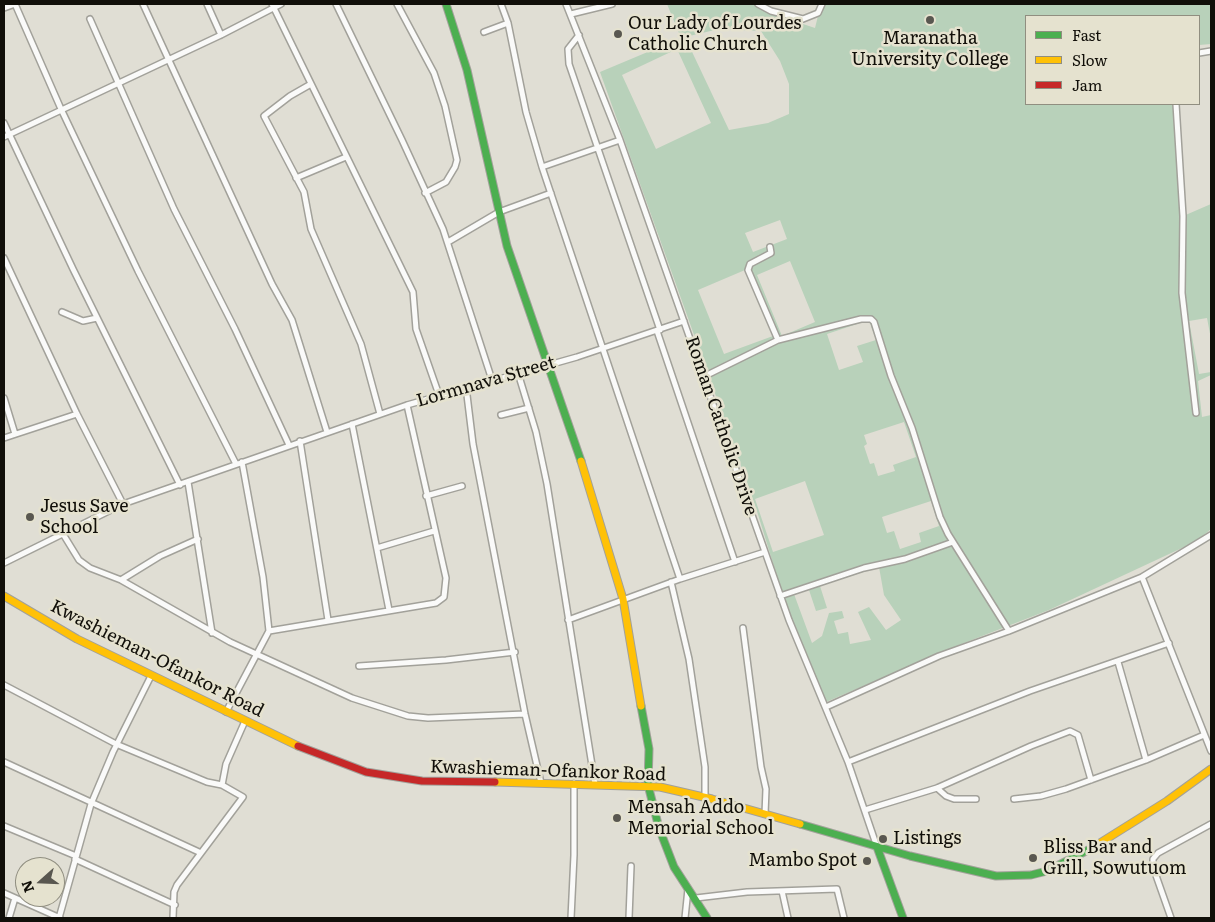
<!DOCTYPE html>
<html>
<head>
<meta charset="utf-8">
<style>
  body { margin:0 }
  #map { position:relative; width:1215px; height:922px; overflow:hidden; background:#e0ded4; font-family:Literata,serif }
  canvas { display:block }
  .frame { position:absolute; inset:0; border:5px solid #110f09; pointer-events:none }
  .legend { position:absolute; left:1025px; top:15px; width:175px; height:90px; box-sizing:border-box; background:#e5e2cf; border:1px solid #908e80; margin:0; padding:6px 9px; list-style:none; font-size:15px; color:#110f09 }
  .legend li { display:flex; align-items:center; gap:10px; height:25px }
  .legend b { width:25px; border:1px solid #908e80 }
  .north { position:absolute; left:15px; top:857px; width:50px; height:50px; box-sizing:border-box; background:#e5e2cf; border:1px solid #908e80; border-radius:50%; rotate:250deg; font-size:14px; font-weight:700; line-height:20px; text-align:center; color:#110f09 }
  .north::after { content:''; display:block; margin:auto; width:18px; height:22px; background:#595750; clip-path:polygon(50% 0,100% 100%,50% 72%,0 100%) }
</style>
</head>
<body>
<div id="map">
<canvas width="1215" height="922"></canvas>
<div class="frame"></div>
<ul class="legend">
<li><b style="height:6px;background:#4caf50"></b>Fast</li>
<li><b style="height:6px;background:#ffc107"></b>Slow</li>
<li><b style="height:6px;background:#c62828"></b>Jam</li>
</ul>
<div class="north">N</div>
</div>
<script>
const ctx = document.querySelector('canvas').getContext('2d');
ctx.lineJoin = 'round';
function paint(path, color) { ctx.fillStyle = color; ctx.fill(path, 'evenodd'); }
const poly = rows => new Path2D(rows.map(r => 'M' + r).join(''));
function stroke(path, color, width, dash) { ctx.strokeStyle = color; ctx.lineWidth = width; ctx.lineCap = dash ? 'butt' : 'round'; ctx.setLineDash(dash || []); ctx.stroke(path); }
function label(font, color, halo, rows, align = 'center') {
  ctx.font = font + ' Literata,serif'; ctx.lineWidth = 5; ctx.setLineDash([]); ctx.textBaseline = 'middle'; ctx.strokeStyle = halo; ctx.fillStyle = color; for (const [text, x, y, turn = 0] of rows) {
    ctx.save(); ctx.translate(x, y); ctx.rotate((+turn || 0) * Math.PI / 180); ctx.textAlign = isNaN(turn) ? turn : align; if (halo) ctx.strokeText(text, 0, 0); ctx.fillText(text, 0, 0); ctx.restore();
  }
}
const green = poly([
  [667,4,754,4,767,12,815,28,821,4,1210,4,1211,44,1199,45,1199,16,1026,16,1026,104,1173,104,1181,217,1211,204,1211,339,1207,318,1189,321,1199,374,1211,372,1211,375,1198,381,1202,417,1211,415,1211,529,1197,541,1049,610,959,645,826,702,784,599,756,508,600,72,681,38],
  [719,29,761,31,780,61,789,84,789,114,768,123,729,130,685,37],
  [677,49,711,123,656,149,622,75],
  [780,220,787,239,753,252,745,233],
  [790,261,815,322,782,336,757,275],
  [745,270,773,336,724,354,698,290],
  [869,320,876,340,857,346,863,362,839,370,827,334],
  [904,422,916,457,893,465,895,471,878,476,874,463,870,464,864,446,867,444,864,435],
  [805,481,824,535,773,552,755,499],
  [931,501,939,526,919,533,921,542,900,549,894,531,887,533,882,517],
  [879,567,884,595,901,620,886,630,869,607,858,612,871,640,850,644,848,632,838,634,834,621,844,618,842,611,829,613,822,636,812,643,794,594,809,590,816,611,827,608,820,586]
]);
const street = poly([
  [15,4,61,109,138,271,236,464],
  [143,4,272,284,292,320,327,432],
  [207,4,221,35],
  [272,4,413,292,416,329,439,395],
  [336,4,402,140,443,229,492,380],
  [397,4,434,73,445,106,457,160,455,167,446,182,425,193],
  [501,4,508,23,526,112,542,167,680,579],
  [566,4,620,140,789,620,848,762,877,847],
  [758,4,771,11,803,19,818,13,822,4],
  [4,8,15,4],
  [571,14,612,4],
  [90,19,174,209,235,329,289,445],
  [484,32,508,23],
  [579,35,568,49,569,64,660,330],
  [1199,53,1211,51],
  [311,84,290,96,264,116,304,192,311,229,361,344,380,414],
  [1176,104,1183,216,1182,293,1196,413],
  [4,123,73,269,180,485],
  [4,137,221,35,281,4],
  [542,167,620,140],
  [296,178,346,157],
  [448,242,499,212,551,193],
  [770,247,771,253,750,264,748,270,778,340],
  [4,258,77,414,123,504],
  [62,312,83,321,97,318],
  [657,331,735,562],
  [518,373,536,432,547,484,595,784],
  [703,377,778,340,861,319,871,319,874,322,891,376,912,428,940,517,948,534,1009,631],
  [466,387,473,444,525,714,541,783],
  [4,398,15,434],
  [501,415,529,408],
  [352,424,389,610],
  [4,438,77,414],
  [300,441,328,620],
  [188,482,212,633],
  [426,496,462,486],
  [63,534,79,560,90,568,121,580,230,642,352,698,408,716,428,718,525,714],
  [377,548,434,531],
  [4,563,123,504,407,405,577,357,684,321],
  [1142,577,1211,751],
  [121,580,160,556,198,539],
  [671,582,689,659,705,767,705,797],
  [780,596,864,568,905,559,953,542],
  [568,620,680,579,765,552],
  [743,628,761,767,766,789,765,814],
  [269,631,436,603,444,597,446,578,407,405],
  [1118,662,1146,760],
  [359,666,446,660,515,652],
  [4,685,116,744,207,782,222,785,243,797,177,885,174,892,173,918],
  [826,707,939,656,1009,631,1142,577,1211,535],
  [226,712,269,631,263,577,242,462],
  [4,762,201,853],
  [848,762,1030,691,1169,643],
  [222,785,226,764,245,721],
  [937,788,946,796,954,799,976,799],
  [1014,799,1041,796,1066,789,1146,760,1204,735],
  [865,810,937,788,1031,746,1070,731,1078,735,1091,780],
  [4,826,76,856],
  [75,859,175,905],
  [782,891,788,918],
  [4,893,60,918],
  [696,898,747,892,837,889,844,918],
  [9,918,15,898],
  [59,918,91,804,113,752,151,676],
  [571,918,574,855,574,783],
  [629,918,631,866],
  [685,918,688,889],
  [1171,918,1153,867,1153,859,1158,853,1211,824]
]);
const fast = poly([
  [446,4,467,70,507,246,581,461],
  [641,706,649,749,648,785,659,828,674,867,707,918],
  [800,824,910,856,996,876,1031,875,1047,871,1092,848],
  [877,847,903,918]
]);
const slow = poly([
  [581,461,623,599,641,706],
  [4,596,77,639,298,746],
  [495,782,660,787,712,799,800,824],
  [1092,848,1167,801,1211,769]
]);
const jam = poly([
  [298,746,366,772,422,781,495,782]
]);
const markers = [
  [930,20,5,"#595750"],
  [618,34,5,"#595750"],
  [30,517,5,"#595750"],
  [617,818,5,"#595750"],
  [883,839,5,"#595750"],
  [1033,858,5,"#595750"],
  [867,861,5,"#595750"]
];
const poiNames = [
  ["Our Lady of Lourdes",628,24],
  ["Catholic Church",628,45],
  ["Maranatha",930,39,"center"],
  ["University College",930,60,"center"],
  ["Jesus Save",40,507],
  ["School",40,528],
  ["Mensah Addo",627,808],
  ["Memorial School",627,829],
  ["Listings",893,839],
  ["Bliss Bar and",1043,848],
  ["Grill, Sowutuom",1043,869],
  ["Mambo Spot",857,861,"right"]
];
const streetNames = [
  ["Lormnava Street",486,382,-16],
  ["Roman Catholic Drive",721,426,71],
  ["Kwashieman-Ofankor Road",157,659,27],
  ["Kwashieman-Ofankor Road",548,771,2]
];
paint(green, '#b8d1ba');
stroke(street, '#a2a19a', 8);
stroke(fast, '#a2a19a', 9);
stroke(slow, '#a2a19a', 9);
stroke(jam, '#a2a19a', 9);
stroke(street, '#fafaf9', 5);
stroke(fast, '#4caf50', 7);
stroke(slow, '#ffc107', 7);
stroke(jam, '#c62828', 7);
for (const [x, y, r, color] of markers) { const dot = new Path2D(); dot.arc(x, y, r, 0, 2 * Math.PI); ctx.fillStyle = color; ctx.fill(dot); stroke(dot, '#e5e2cf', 2); }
label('18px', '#110f09', '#e5e2cf', poiNames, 'left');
label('18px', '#110f09', '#e5e2cf', streetNames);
</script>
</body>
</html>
